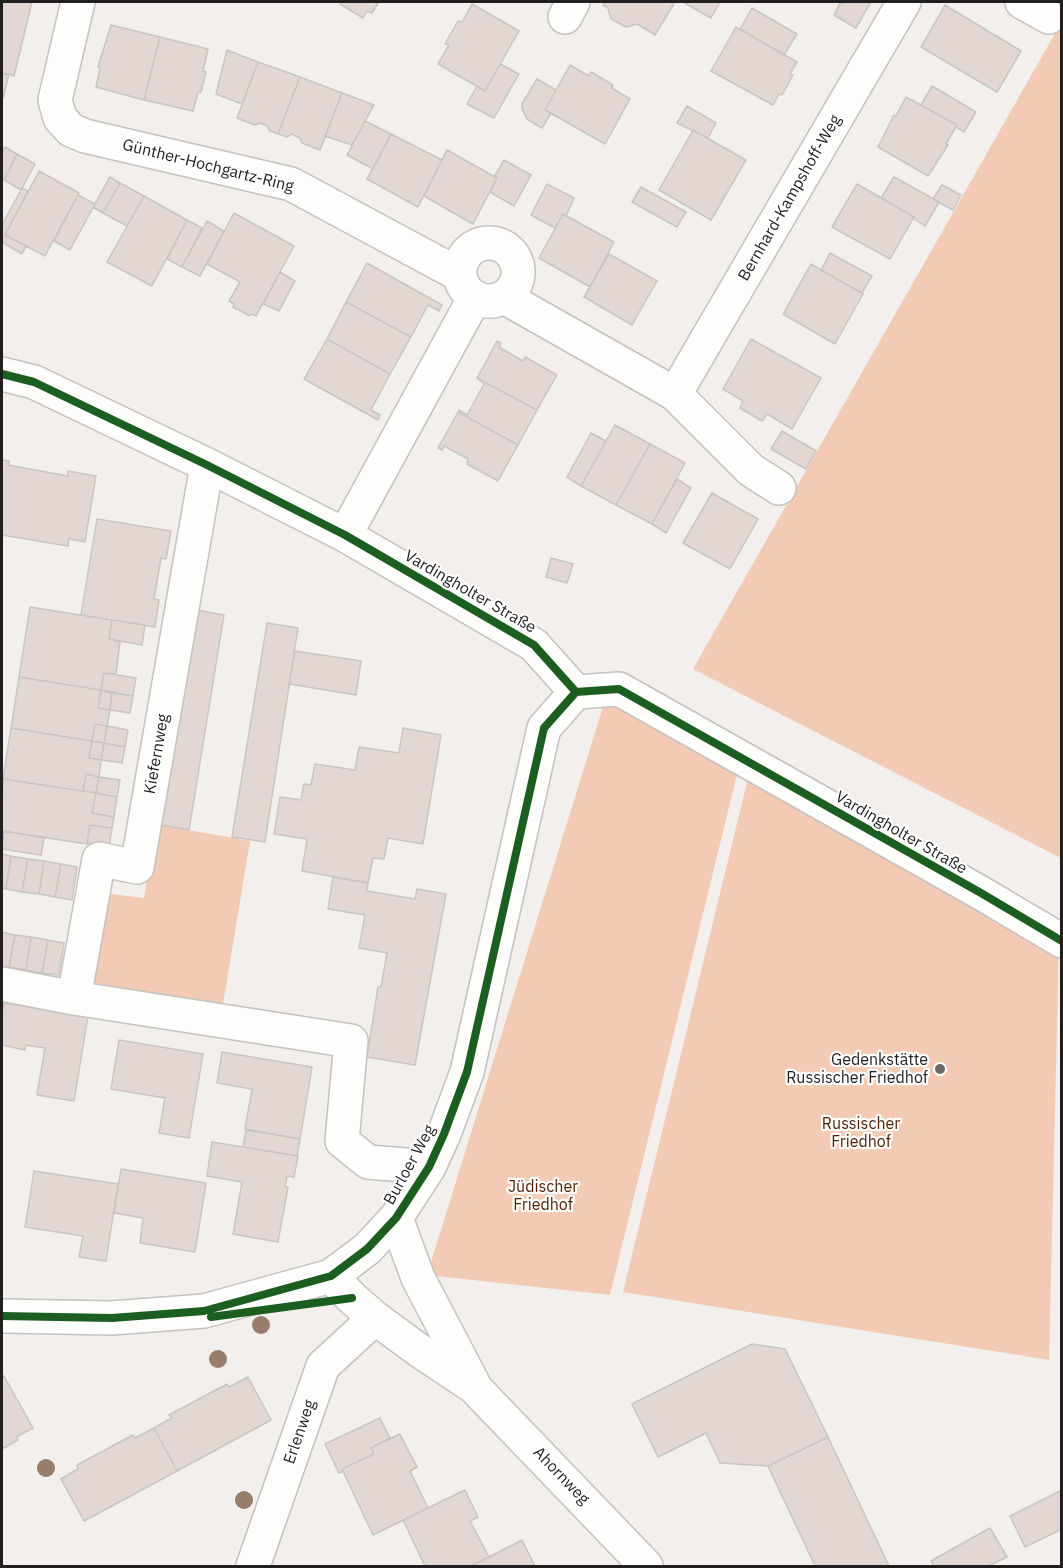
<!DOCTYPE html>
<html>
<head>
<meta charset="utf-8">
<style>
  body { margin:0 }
  #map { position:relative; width:1063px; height:1568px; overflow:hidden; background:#f2efed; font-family:"IBM Plex Sans",sans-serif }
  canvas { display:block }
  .frame { position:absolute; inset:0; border:3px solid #201e1e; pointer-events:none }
</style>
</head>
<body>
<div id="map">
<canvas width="1063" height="1568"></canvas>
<div class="frame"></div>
</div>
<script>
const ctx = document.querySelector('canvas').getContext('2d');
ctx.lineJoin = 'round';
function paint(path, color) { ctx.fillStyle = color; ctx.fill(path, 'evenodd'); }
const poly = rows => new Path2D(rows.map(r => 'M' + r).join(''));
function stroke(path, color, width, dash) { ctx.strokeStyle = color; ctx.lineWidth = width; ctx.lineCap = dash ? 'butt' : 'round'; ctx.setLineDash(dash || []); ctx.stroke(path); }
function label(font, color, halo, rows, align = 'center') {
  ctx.font = font + ' "IBM Plex Sans",sans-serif'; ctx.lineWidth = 4.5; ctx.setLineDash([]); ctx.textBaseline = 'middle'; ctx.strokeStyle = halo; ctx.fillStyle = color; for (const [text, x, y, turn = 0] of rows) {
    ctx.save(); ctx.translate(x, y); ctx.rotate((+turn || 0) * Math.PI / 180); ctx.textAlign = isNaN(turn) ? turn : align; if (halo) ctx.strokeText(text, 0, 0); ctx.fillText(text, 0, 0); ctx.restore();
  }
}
const green = poly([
  [1061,23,1061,858,693,669],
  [611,681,740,762,610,1295,427,1275],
  [751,766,1059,943,1049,1360,623,1292],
  [155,824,250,841,223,1004,88,982,102,893,144,898]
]);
const building = poly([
  [2,2,32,2,14,76,2,73,2,2],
  [341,2,379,2,372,13,367,11,363,18,340,4,341,2],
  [605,2,675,2,655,35,637,24,626,27,611,19,608,8,603,5,605,2],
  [683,2,720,2,711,18,683,2],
  [843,2,871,2,856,28,834,15,840,3,842,4,843,2],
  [472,4,519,31,485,91,438,64,449,45,445,44,458,21,462,22,472,4],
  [945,5,1021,51,997,92,921,47,945,5],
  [752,8,797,34,784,55,740,29,752,8],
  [111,25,160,37,144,100,96,87,100,68,98,67,111,25],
  [736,27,797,62,790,74,793,75,782,95,779,94,773,105,711,71,736,27],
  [160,37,208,49,203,71,206,72,201,92,198,92,193,111,144,100,160,37],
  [227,50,258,62,242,104,216,94,227,50],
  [258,62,300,77,278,134,270,131,267,126,260,123,255,125,237,118,258,62],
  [500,64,519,74,494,118,467,104,477,86,485,91,500,64],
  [570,65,589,76,591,72,613,85,612,88,630,99,605,144,545,110,570,65],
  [2,73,9,74,3,98,2,98,2,73],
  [300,77,342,93,320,150,302,143,300,138,292,134,287,137,278,134,300,77],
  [537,79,556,90,545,110,551,113,542,128,527,119,522,109,522,104,537,79],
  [932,86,976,112,964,132,956,127,957,125,921,105,932,86],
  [342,93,374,105,352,145,325,136,342,93],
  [906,97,957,125,946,144,948,145,928,176,878,147,894,115,896,116,906,97],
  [687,106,716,123,708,138,677,123,687,106],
  [365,121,391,134,373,169,347,155,365,121],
  [693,130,746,160,711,220,659,190,693,130],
  [391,134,442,160,418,207,367,179,391,134],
  [5,147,17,154,4,180,2,179,2,153,5,147],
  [447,150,497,178,473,224,424,196,447,150],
  [17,154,35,164,21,190,4,180,17,154],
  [504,160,531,175,514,206,490,192,497,178,494,177,504,160],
  [39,171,79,193,45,256,5,235,39,171],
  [110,177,120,183,103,213,93,207,110,177],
  [894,177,939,202,925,226,913,218,914,217,881,198,894,177],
  [120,183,144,196,127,226,103,213,120,183],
  [547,184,574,198,566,216,563,214,555,228,531,215,547,184],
  [857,184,914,217,890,259,832,227,857,184],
  [942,185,961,195,953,210,933,199,942,185],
  [641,187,686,212,677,227,632,202,641,187],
  [22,188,28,191,5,235,26,246,22,254,2,242,2,225,22,188],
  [78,195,95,204,70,250,54,241,78,195],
  [144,196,187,220,152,286,107,262,144,196],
  [234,213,294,246,256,316,251,314,250,316,233,307,234,304,229,301,240,282,207,264,234,213],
  [563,214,614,242,590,287,539,258,563,214],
  [187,220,202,228,182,267,167,259,187,220],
  [207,221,224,231,200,276,182,267,207,221],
  [830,253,872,276,862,293,821,270,830,253],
  [609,254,657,281,632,325,584,297,609,254],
  [367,263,442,305,439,311,428,305,411,337,346,302,367,263],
  [811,264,863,294,835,344,783,314,811,264],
  [280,272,295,281,279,311,263,304,280,272],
  [346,302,411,337,390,374,327,339,346,302],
  [327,339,390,374,371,410,380,415,378,420,304,379,327,339],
  [751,339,821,378,792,429,767,414,762,421,740,408,743,401,723,389,751,339],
  [497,341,501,343,499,347,523,361,525,357,557,375,537,410,477,378,497,341],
  [477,378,537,410,518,445,458,412,459,410,467,415,484,384,477,378],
  [458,412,518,445,498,481,467,464,468,459,444,446,442,450,438,448,458,412],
  [615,425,650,444,616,505,581,486,615,425],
  [782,431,816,451,806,469,771,449,782,431],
  [591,433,606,441,581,486,567,477,591,433],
  [650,444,685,463,652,524,616,505,650,444],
  [2,460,9,461,8,465,68,476,68,471,96,476,85,542,69,539,68,546,2,535,2,460],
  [677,479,691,488,666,533,652,524,677,479],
  [712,493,758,519,730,569,683,543,712,493],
  [97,519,171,531,166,559,161,558,154,599,159,600,155,627,81,615,97,519],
  [551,558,573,564,567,583,546,577,551,558],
  [30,607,112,620,109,639,120,642,116,674,104,673,101,690,19,677,30,607],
  [192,609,224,615,189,830,155,824,192,609],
  [112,620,145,625,142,645,109,639,112,620],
  [267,623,298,628,265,842,232,837,267,623],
  [295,651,361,661,356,695,289,684,295,651],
  [104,673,136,678,133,696,101,690,104,673],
  [19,677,101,690,98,708,110,710,107,726,95,724,92,741,11,728,19,677],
  [101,690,112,693,110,710,98,708,101,690],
  [112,693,133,696,130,713,110,710,112,693],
  [95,724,107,726,104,743,92,741,95,724],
  [107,726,128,730,125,747,104,743,107,726],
  [11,728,92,741,89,758,101,760,99,777,86,774,83,791,3,779,11,728],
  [403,728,441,735,423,844,388,838,384,859,373,858,368,883,302,871,307,839,274,834,280,797,301,800,304,784,311,785,315,764,355,770,359,747,399,753,403,728],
  [92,741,104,743,101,760,89,758,92,741],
  [104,743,125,747,122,763,101,760,104,743],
  [86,774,99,777,96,793,83,791,86,774],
  [99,777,120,780,117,797,96,793,99,777],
  [3,779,96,793,92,813,114,817,112,828,90,825,87,844,2,831,3,779],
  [96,793,117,797,114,817,92,813,96,793],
  [90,825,112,828,109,847,87,844,90,825],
  [4,831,44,838,41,855,2,849,4,831],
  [2,854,11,856,6,889,2,888,2,854],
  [11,856,28,859,22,892,6,889,11,856],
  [28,859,44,861,39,894,22,892,28,859],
  [44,861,61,864,55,897,39,894,44,861],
  [61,864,77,867,72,900,55,897,61,864],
  [333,877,368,883,367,891,415,899,417,889,446,894,415,1065,367,1057,378,987,381,987,387,953,359,948,365,915,328,909,333,877],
  [2,932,15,935,9,967,2,966,2,932],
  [15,935,31,937,26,970,9,967,15,935],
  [31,937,48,940,42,973,26,970,31,937],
  [48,940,64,943,59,975,42,973,48,940],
  [4,1003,88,1016,74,1101,37,1095,45,1048,26,1045,25,1050,2,1045,2,1016,4,1003],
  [119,1040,203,1054,189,1138,159,1133,165,1098,111,1089,119,1040],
  [222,1052,312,1067,300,1139,245,1129,252,1089,217,1083,222,1052],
  [246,1130,300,1139,297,1156,243,1147,246,1130],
  [212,1142,298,1156,294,1177,287,1176,285,1187,288,1187,278,1242,233,1234,242,1182,207,1176,212,1142],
  [121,1169,206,1183,195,1252,140,1243,143,1218,114,1213,121,1169],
  [34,1171,118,1184,106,1261,79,1257,83,1236,25,1227,34,1171],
  [752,1344,785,1349,828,1437,768,1466,720,1463,706,1433,658,1457,632,1404,752,1344],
  [4,1376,33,1428,16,1437,18,1440,4,1448,2,1445,2,1377,4,1376],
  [248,1377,271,1420,177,1471,154,1428,172,1418,169,1415,227,1384,229,1387,248,1377],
  [380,1418,390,1438,371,1448,374,1454,342,1469,343,1471,339,1473,325,1444,380,1418],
  [154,1428,177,1471,84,1521,61,1479,78,1469,77,1465,133,1435,135,1438,154,1428],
  [400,1434,417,1467,410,1471,428,1508,373,1535,342,1469,374,1454,371,1448,400,1434],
  [828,1437,889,1566,815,1566,768,1466,828,1437],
  [465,1490,478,1517,470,1521,489,1557,470,1566,425,1566,403,1520,465,1490],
  [1062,1490,1062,1529,1025,1547,1010,1516,1062,1490],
  [990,1528,1007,1557,988,1566,934,1566,931,1561,990,1528],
  [522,1540,535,1566,470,1566,489,1557,522,1540]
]);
const minor = poly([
  [78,2,55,100,60,118,71,130,85,136,291,184,460,275],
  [1022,2,1049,17],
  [565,17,573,2],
  '460 272a29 29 0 1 1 58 0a29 29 0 1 1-58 0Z',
  [504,297,675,394,751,470,779,488],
  [2,374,34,382,207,465,345,535,534,645,576,692],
  [675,394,904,2],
  [345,535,475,297],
  [576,692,619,689,981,893,1062,941],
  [2,984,74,998,99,859,137,867,207,465],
  [74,998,351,1041,342,1141,368,1162,429,1167],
  [396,1218,418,1278,474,1385],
  [331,1276,352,1298,375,1318,420,1351,474,1387,646,1566],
  [2,1316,112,1318,204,1311,331,1276,367,1249,396,1218,429,1167,444,1134,467,1072,544,728,576,692],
  [253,1566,323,1366,375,1318]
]);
const cycleway = poly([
  [2,374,34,382,207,465,345,535,534,645,576,692],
  [576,692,619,689,981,893,1062,941],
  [2,1316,112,1318,204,1311,331,1276,367,1249,396,1218,429,1167,444,1134,467,1072,544,728,576,692],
  [211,1317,352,1298]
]);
const trees = [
  [261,1325],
  [218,1359],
  [46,1468],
  [244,1500]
];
const markers = [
  [940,1069,6,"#6a6766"]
];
const streetNames = [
  ["Günther-Hochgartz-Ring",208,166,14],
  ["Bernhard-Kampshoff-Weg",790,198,-60],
  ["Vardingholter Straße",470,592,30],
  ["Kiefernweg",157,754,-80],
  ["Vardingholter Straße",901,833,30],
  ["Burloer Weg",410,1165,-61],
  ["Erlenweg",300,1432,-71],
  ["Ahornweg",561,1476,46]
];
const poiNames = [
  ["Gedenkstätte",928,1060],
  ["Russischer Friedhof",928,1078]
];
const parkNames = [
  ["Russischer",861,1124],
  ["Friedhof",861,1142],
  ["Jüdischer",543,1187],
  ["Friedhof",543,1205]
];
paint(green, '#f3cab4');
paint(building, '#e2d7d2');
stroke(building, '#c8c6c4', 1.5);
stroke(minor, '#c4c2c0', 36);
stroke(minor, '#fdfdfc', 33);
stroke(cycleway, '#1b5e20', 8);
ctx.fillStyle = '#997d6b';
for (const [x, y] of trees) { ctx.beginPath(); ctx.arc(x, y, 9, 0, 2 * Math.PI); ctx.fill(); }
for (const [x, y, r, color] of markers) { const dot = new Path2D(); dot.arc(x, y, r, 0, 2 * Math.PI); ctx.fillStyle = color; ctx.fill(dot); stroke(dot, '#fff', 2); }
label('16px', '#201e1e', '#fff', streetNames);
label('16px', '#201e1e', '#fff', poiNames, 'right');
label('16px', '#501f00', '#fff', parkNames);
</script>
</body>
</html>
